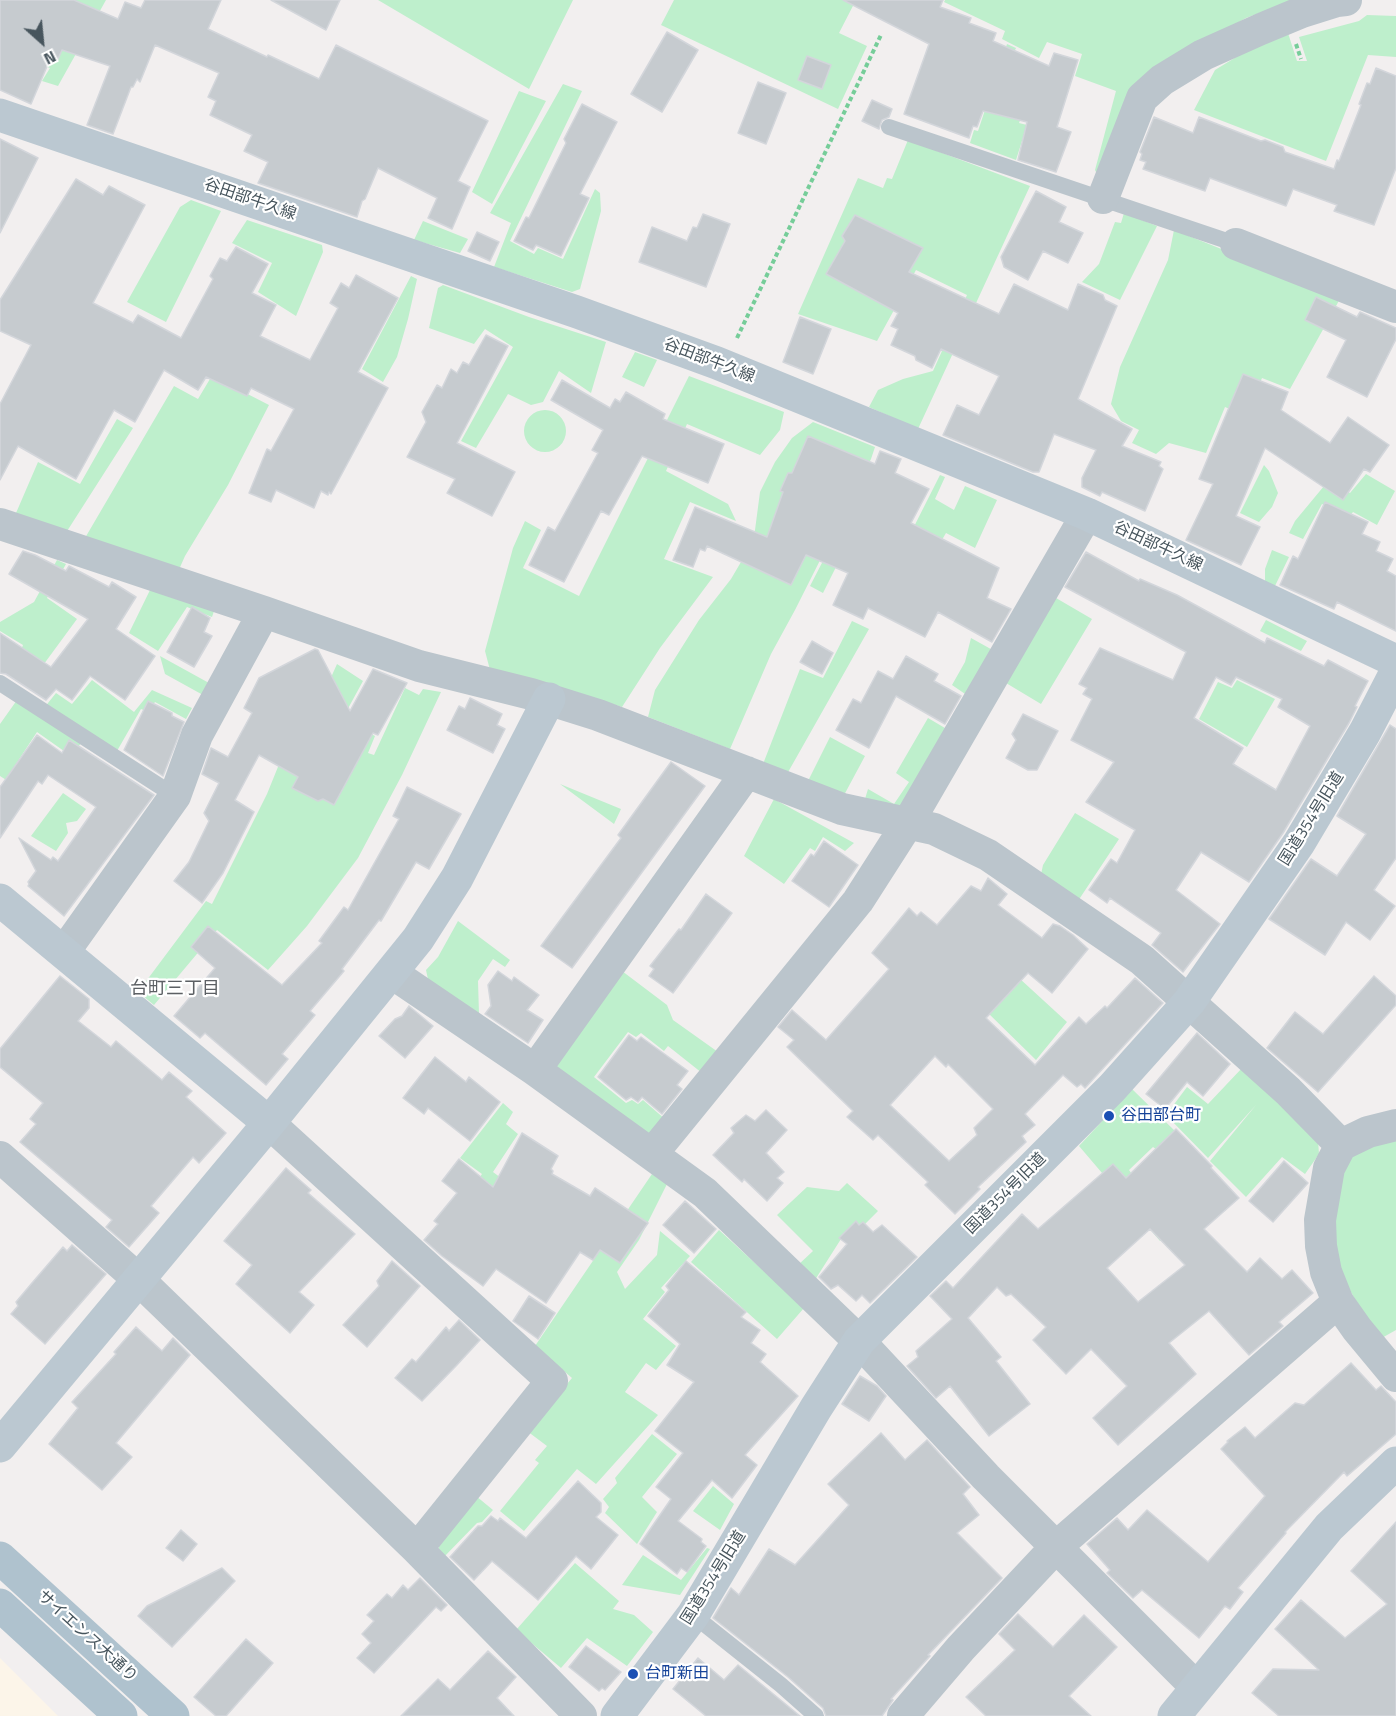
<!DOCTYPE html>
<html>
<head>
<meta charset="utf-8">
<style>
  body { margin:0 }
  #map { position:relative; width:1396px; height:1716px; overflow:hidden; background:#f2efef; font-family:"Titillium Web",sans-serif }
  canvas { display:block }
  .north { position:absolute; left:12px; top:12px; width:60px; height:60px; -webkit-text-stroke:4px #fff; paint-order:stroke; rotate:153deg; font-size:16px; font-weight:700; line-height:24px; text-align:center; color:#47555d }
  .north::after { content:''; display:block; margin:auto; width:21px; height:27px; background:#47555d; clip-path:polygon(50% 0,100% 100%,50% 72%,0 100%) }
</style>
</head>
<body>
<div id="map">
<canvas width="1396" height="1716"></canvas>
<div class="north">N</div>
</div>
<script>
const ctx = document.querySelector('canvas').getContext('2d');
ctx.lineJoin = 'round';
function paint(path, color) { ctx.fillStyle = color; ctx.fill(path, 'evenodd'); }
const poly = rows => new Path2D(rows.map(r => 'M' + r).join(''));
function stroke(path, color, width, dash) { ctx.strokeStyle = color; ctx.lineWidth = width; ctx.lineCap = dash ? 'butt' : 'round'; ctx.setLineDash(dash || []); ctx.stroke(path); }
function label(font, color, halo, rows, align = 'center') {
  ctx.font = font + ' "Titillium Web","Noto Sans JP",sans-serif'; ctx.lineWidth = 4.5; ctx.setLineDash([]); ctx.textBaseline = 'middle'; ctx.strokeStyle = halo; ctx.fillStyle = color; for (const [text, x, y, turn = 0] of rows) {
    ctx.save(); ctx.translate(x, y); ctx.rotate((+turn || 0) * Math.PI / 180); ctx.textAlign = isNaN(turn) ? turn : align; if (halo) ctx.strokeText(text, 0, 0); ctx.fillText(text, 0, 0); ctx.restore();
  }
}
const commercial = poly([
  [0,1658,58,1716,0,1716]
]);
const green = poly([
  [34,0,106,0,58,86,42,81,50,68,9,54],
  [378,0,573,0,529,89],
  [674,0,856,0,839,33,867,46,838,109,661,25],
  [945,0,1294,0,1246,18,1151,73,1101,182,1095,170,1116,91,1075,76,1082,54,1047,42,1039,58,1002,39,1005,31,944,2],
  [1367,15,1396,16,1396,57,1368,55,1326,161,1194,110,1215,70,1251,48,1288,33,1297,61,1307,61,1299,37,1359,21],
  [1007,44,1016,48,1007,67,1021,118,1019,123,1027,125,1016,160,970,143,974,130,978,131],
  [563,84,582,91,510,241,534,254,538,248,563,259,595,189,600,193,601,211,580,289,572,292,494,267,511,223,490,213],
  [519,91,546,101,492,204,472,192],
  [908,140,1030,186,918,429,869,407,878,390,903,379,933,371,967,295,916,270,877,341,798,314,858,178,883,188,887,178,892,179],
  [191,200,221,211,166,322,127,302,180,207],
  [1124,213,1157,226,1120,300,1082,282,1099,264,1115,222,1121,223],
  [247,220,322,245,323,252,296,316,258,292,272,263,232,243],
  [423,221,468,239,460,253,414,240],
  [1174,230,1341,297,1290,389,1262,378,1246,416,1225,407,1206,453,1169,443,1156,454,1132,443,1139,430,1121,421,1111,404,1120,367,1168,260],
  [411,276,417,279,408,319,397,357,383,382,362,369],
  [443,285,529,317,606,342,591,393,559,371,543,402,531,405,508,394,476,448,461,441,513,347,485,329,474,344,429,328,438,288],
  [235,337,228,384,269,405,228,485,185,556,177,574,85,538,174,386,198,399],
  [635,352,657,360,644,387,622,377],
  [689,376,784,412,780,430,760,455,687,424,666,471,728,504,736,521,690,502,664,559,713,577,660,648,622,707,537,681,490,670,485,651,513,548,525,521,541,530,523,568,579,596],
  '524 431a21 21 0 1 1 42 0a21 21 0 1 1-42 0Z',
  [117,419,133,428,62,539,13,520,38,462,80,484],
  [813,422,875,447,871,459,795,610,771,654,730,749,648,717,655,690,699,620,731,579,748,550,755,530,760,492,775,462,792,438],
  [1264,465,1269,471,1278,493,1272,507,1259,522,1240,513],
  [1366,474,1395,491,1377,525,1353,512,1349,517,1322,504,1303,539,1289,533,1295,521,1329,480,1350,493],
  [940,475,945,477,935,499,954,510,965,486,997,500,975,548,946,533,933,555,873,608],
  [1272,550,1289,557,1274,588,1265,581,1265,569],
  [825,557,838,563,823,593,810,586],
  [57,560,66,564,47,598,77,619,41,668,20,653,23,645,0,631,0,622,34,602],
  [151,588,215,608,212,617,187,607,158,651,129,633],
  [1056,598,1092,619,1041,704,1006,683],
  [1266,620,1307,641,1301,651,1260,631],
  [852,621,869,629,787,774,763,764,800,669,823,678],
  [971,638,998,653,971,698,952,685,965,662],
  [160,656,209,683,203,695,165,674],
  [337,664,363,681,345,714,362,729,375,736,368,753,374,755,405,688,419,695,423,689,441,692,402,775,358,858,307,926,268,970,217,930,154,1005,138,992,206,901,212,904,267,794,301,710,316,711],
  [92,680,134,712,152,690,192,708,186,719,155,702,148,712,141,709,117,751,44,708,56,693,72,704],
  [1237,680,1275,699,1247,747,1199,719,1218,682,1232,688],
  [17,700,82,742,71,756,37,732,14,767,27,778,20,789,0,776,0,724],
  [928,718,950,731,908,803,890,812,865,799,868,789,894,804,909,782,896,773],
  [830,737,865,756,843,797,807,783],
  [560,784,621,809,614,824,610,821],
  [63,793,86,809,77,821,66,823,68,833,56,851,31,836],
  [774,799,854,843,845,851,823,837,815,851,810,848,784,884,744,856],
  [1075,813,1119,839,1076,904,1040,879,1043,865],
  [458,921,510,960,505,967,493,959,478,981,479,1014,429,984,426,970,438,957],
  [622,971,667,1005,673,1020,718,1052,702,1073,668,1046,664,1051,641,1033,636,1037,628,1032,594,1077,626,1103,632,1100,638,1104,643,1100,666,1120,651,1137,558,1078,555,1062],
  [1019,978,1067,1022,1036,1060,986,1011],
  [1243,1067,1318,1140,1319,1154,1305,1174,1282,1157,1246,1197,1210,1161,1256,1105,1208,1158,1166,1115,1187,1087,1208,1104],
  [1132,1089,1176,1132,1157,1150,1153,1147,1129,1170,1173,1230,1160,1241,1079,1146],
  [503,1103,513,1112,506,1124,518,1134,493,1172,501,1178,489,1202,462,1201,482,1174,460,1158],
  [1396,1135,1396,1330,1380,1339,1360,1309,1343,1277,1336,1246,1336,1205,1342,1172,1351,1152],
  [652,1174,667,1184,639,1240,617,1272,625,1289,657,1255,660,1231,690,1256,661,1288,665,1292,643,1319,676,1346,656,1370,646,1363,625,1392,658,1415,596,1484,577,1469,524,1531,500,1511,539,1463,535,1460,547,1446,527,1431,572,1378,535,1346],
  [847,1183,878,1211,865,1224,841,1239,813,1283,797,1266,813,1251,777,1215,807,1187,839,1191],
  [719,1230,804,1308,777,1339,691,1262],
  [652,1434,677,1454,642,1497,657,1512,637,1544,605,1513,609,1507,603,1499,617,1483,615,1478],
  [713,1486,734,1504,720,1530,693,1511],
  [476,1496,493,1510,482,1522,477,1523,443,1558,439,1556,439,1545],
  [707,1548,710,1549,680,1595,622,1585,643,1555,681,1580],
  [575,1563,619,1601,613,1609,634,1615,653,1632,627,1666,587,1638,561,1668,516,1630]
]);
const building = poly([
  [0,0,74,0,118,19,125,2,141,8,145,0,221,0,208,29,267,57,268,55,319,79,336,45,488,121,458,181,470,187,452,229,428,218,437,198,378,168,365,199,362,201,357,217,258,183,268,162,244,151,252,135,210,115,216,101,208,97,219,73,155,45,140,82,137,79,133,87,131,87,113,134,87,125,110,66,62,50,58,59,51,57,31,104,0,90,0,0],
  [271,0,340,0,326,30,271,0],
  [843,0,943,0,940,7,971,18,969,23,996,33,993,41,1049,66,1054,53,1078,60,1057,127,1071,132,1056,172,1018,160,1027,122,983,111,977,127,973,126,969,138,904,114,929,44,843,0],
  [667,32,698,50,662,112,631,94,667,32],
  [807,56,831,65,822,89,798,80,807,56],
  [1376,68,1396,76,1396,168,1374,225,1334,211,1337,205,1293,189,1286,206,1210,178,1205,191,1143,169,1146,162,1140,160,1142,154,1140,152,1154,117,1193,133,1199,117,1261,141,1265,140,1283,147,1285,152,1334,169,1337,160,1339,161,1361,105,1359,104,1367,83,1370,84,1376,68],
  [758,82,786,93,766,144,738,133,758,82],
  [872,100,892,109,889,117,882,120,879,129,862,121,872,100],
  [582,104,617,122,580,194,589,198,561,256,536,245,533,250,514,241,526,217,529,218,566,143,564,139,582,104],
  [0,139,38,158,0,233,0,139],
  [76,179,103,195,109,186,145,205,93,303,133,323,138,315,181,338,213,279,210,276,220,258,227,261,236,247,268,264,252,293,276,305,260,336,310,360,338,308,330,303,341,283,349,288,356,275,398,298,358,372,388,388,331,494,329,492,328,495,321,491,314,508,276,490,271,502,249,493,267,449,271,451,294,409,251,388,247,396,206,377,198,390,164,370,135,422,114,410,76,479,18,446,0,480,0,404,31,345,0,331,0,300,76,179],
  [1036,191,1066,207,1059,222,1083,233,1068,263,1043,251,1028,280,1004,267,1001,257,1036,191],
  [703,214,730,224,706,287,639,262,652,227,687,241,693,227,697,228,703,214],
  [855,215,923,248,909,272,999,314,1014,284,1068,310,1078,284,1103,295,1105,300,1117,306,1078,399,1132,429,1122,446,1161,462,1159,466,1163,469,1145,511,1102,492,1100,496,1082,487,1082,478,1096,450,1054,434,1039,472,1033,472,943,435,957,405,979,415,999,376,941,349,932,368,916,360,915,356,891,345,898,329,891,326,898,313,826,274,845,241,842,236,855,215],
  [477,232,499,242,490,261,468,251,477,232],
  [1316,297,1357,317,1360,312,1396,328,1396,339,1367,397,1327,377,1346,340,1305,320,1316,297],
  [800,317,831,329,813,374,783,362,800,317],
  [486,335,508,346,457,443,515,472,492,516,447,493,455,479,407,457,426,422,422,412,437,385,442,388,451,369,457,373,463,362,469,365,486,335],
  [1243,374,1288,392,1281,410,1330,443,1348,417,1389,445,1370,472,1364,469,1343,500,1265,448,1236,516,1260,527,1241,565,1186,540,1213,484,1199,479,1243,374],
  [562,380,610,408,615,399,620,402,626,392,665,414,663,419,724,444,708,483,642,456,609,515,601,511,564,582,529,565,548,527,555,531,598,453,592,450,603,430,551,400,562,380],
  [808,436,875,464,880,451,901,459,895,473,929,489,911,523,999,568,987,598,1011,609,992,642,938,612,925,637,868,608,863,619,833,605,848,573,806,555,791,585,707,546,705,551,700,549,693,567,673,560,695,507,767,537,783,492,780,491,788,473,792,473,808,436],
  [1325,502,1368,522,1362,534,1380,542,1376,551,1393,559,1387,571,1396,576,1396,631,1337,602,1334,609,1280,585,1293,556,1298,559,1325,502],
  [23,551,35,555,66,571,69,566,109,587,112,582,136,597,116,629,155,656,125,700,90,676,72,700,56,689,46,700,6,674,0,673,0,633,51,667,88,619,9,574,23,551],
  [1086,552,1139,581,1140,579,1177,595,1265,643,1267,638,1324,666,1328,660,1368,681,1355,706,1357,707,1349,723,1283,833,1249,882,1201,852,1176,890,1220,924,1183,972,1152,945,1161,933,1110,898,1107,903,1089,890,1111,859,1117,863,1135,830,1086,802,1114,762,1071,740,1092,699,1083,694,1087,688,1079,684,1100,648,1173,680,1186,652,1065,587,1086,552],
  [1216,677,1231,685,1236,677,1282,699,1278,707,1310,726,1276,790,1233,764,1243,748,1194,718,1216,677],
  [192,607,210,618,204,632,212,636,194,667,167,652,192,607],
  [812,641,833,653,822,674,800,662,812,641],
  [315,649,318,650,350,711,373,669,407,683,378,735,373,733,334,805,323,799,318,801,292,788,298,777,259,755,235,800,254,812,223,873,202,903,174,881,189,862,209,821,204,813,219,783,202,774,211,748,228,757,252,713,244,708,259,678,315,649],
  [906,656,938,674,934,681,961,696,945,724,896,696,869,748,836,730,853,699,861,703,878,671,893,679,906,656],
  [470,698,502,714,497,725,505,729,493,753,447,730,459,706,465,709,470,698],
  [148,701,172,713,172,716,184,722,163,776,124,750,148,701],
  [1023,714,1058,731,1037,770,1028,770,1006,758,1016,740,1012,734,1023,714],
  [1390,725,1396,729,1396,858,1374,890,1395,906,1370,940,1346,922,1325,955,1269,919,1311,859,1337,876,1366,834,1337,816,1390,725],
  [37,735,62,753,69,740,154,795,64,916,28,886,29,884,28,882,36,871,19,838,51,860,53,857,58,861,96,807,48,775,42,784,38,781,0,838,0,787,37,735],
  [671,762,705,786,572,968,541,946,621,838,618,835,671,762],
  [407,787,461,814,429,869,416,862,381,921,379,920,342,969,344,971,310,1011,315,1015,282,1054,288,1059,266,1085,205,1033,200,1038,174,1016,215,968,191,947,208,926,282,985,322,943,319,941,344,907,348,910,399,819,393,816,407,787],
  [824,841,858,865,829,907,792,881,811,854,814,856,824,841],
  [988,878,1007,894,998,905,1042,938,1053,924,1060,926,1073,935,1088,949,1052,993,1028,973,986,1018,1035,1065,1079,1017,1086,1024,1105,1006,1107,1008,1135,978,1163,1003,1085,1088,1081,1084,1077,1087,1063,1075,1025,1114,1035,1125,1022,1136,1026,1142,978,1187,980,1189,955,1214,925,1185,928,1182,878,1135,873,1140,847,1117,853,1111,787,1047,794,1040,778,1027,792,1010,826,1040,889,969,872,953,909,908,917,916,921,912,937,925,971,886,981,891,988,878],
  [935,1056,946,1067,948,1064,993,1109,974,1128,977,1135,949,1161,890,1105,935,1056],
  [706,894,732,913,673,993,649,976,654,969,650,966,679,929,681,930,706,894],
  [498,971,512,981,514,977,539,995,527,1010,543,1020,528,1043,485,1014,491,1006,488,985,498,971],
  [60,976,89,999,89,1008,78,1021,111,1047,116,1041,162,1080,169,1072,192,1091,186,1097,226,1133,199,1163,193,1157,151,1206,159,1213,129,1247,106,1227,112,1220,20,1142,36,1124,30,1119,43,1103,0,1067,0,1049,60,976],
  [1374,976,1396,996,1396,1005,1318,1092,1267,1048,1295,1012,1323,1034,1374,976],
  [409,1006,433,1026,405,1058,379,1036,395,1019,402,1016,409,1006],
  [1197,1033,1230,1064,1203,1096,1187,1082,1165,1109,1146,1094,1197,1033],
  [629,1035,637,1041,641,1037,688,1071,677,1085,682,1089,662,1114,642,1097,638,1102,631,1097,626,1100,598,1077,629,1035],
  [435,1057,466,1082,469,1077,500,1102,470,1141,428,1108,424,1114,403,1098,435,1057],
  [766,1110,787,1130,766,1153,784,1172,777,1178,783,1183,767,1201,744,1179,742,1182,713,1155,734,1133,731,1128,746,1115,755,1121,766,1110],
  [1176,1129,1212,1166,1211,1168,1239,1198,1204,1229,1247,1272,1260,1258,1282,1279,1292,1270,1313,1293,1279,1322,1283,1326,1249,1355,1209,1311,1169,1343,1196,1374,1118,1445,1093,1418,1127,1386,1091,1349,1066,1374,1033,1340,1046,1327,1011,1294,1006,1296,997,1287,968,1318,1001,1357,996,1361,1030,1404,989,1436,950,1386,936,1398,907,1366,918,1357,916,1351,952,1319,930,1296,946,1281,953,1288,1022,1214,1038,1229,1113,1164,1126,1178,1176,1129],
  [1150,1229,1185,1265,1138,1302,1107,1268,1150,1229],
  [522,1133,558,1156,551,1169,553,1171,552,1174,590,1196,595,1188,648,1223,620,1263,600,1250,593,1260,580,1252,546,1303,496,1269,483,1286,442,1256,424,1240,438,1224,434,1221,457,1193,442,1181,459,1159,493,1187,522,1133],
  [1284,1161,1308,1183,1273,1222,1249,1201,1284,1161],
  [286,1168,311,1190,308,1193,355,1234,299,1292,314,1305,290,1333,236,1284,252,1265,224,1241,286,1168],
  [685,1201,716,1229,694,1253,663,1225,685,1201],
  [856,1221,859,1225,863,1222,873,1232,882,1225,917,1257,870,1303,862,1295,856,1301,838,1285,831,1289,819,1277,847,1244,839,1238,856,1221],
  [72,1245,106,1274,45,1344,11,1314,18,1306,16,1302,32,1283,63,1247,67,1251,72,1245],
  [392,1261,420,1286,367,1347,343,1325,379,1286,377,1281,392,1261],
  [686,1261,746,1312,741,1317,760,1330,751,1343,766,1354,760,1362,798,1396,745,1455,757,1465,732,1498,712,1480,678,1521,702,1539,701,1542,706,1546,687,1572,681,1568,677,1574,640,1544,671,1499,656,1487,683,1453,655,1431,694,1382,667,1365,680,1344,648,1316,669,1290,666,1286,686,1261],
  [529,1296,555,1313,538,1339,513,1321,529,1296],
  [459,1320,480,1340,456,1366,422,1401,395,1378,412,1359,416,1362,446,1327,449,1331,459,1320],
  [136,1327,162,1351,173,1338,190,1355,116,1443,132,1457,102,1490,49,1444,78,1408,72,1402,116,1354,114,1352,136,1327],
  [1351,1363,1376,1390,1381,1386,1396,1402,1396,1434,1347,1476,1344,1472,1285,1532,1286,1533,1238,1588,1243,1592,1230,1609,1225,1606,1199,1638,1142,1590,1133,1598,1107,1573,1110,1570,1087,1544,1117,1518,1128,1530,1147,1510,1208,1562,1265,1496,1221,1449,1228,1442,1227,1441,1245,1427,1255,1438,1295,1403,1304,1405,1351,1363],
  [860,1376,877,1386,886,1396,869,1421,842,1404,860,1376],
  [881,1433,905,1460,927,1440,970,1487,963,1494,979,1515,957,1533,1002,1578,928,1655,930,1656,891,1699,893,1700,882,1716,826,1716,823,1708,788,1677,713,1618,731,1588,739,1595,769,1549,795,1565,849,1505,828,1484,881,1433],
  [578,1481,601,1503,601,1512,596,1517,618,1535,591,1569,576,1556,538,1600,492,1561,474,1580,450,1557,478,1526,482,1526,491,1516,498,1521,500,1518,526,1538,578,1481],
  [1396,1522,1396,1716,1279,1716,1252,1693,1273,1669,1319,1670,1275,1629,1301,1600,1345,1638,1387,1604,1351,1571,1396,1522],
  [181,1530,197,1544,183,1561,166,1548,181,1530],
  [222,1568,235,1581,172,1647,138,1616,147,1606,222,1568],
  [420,1578,447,1605,441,1611,436,1607,374,1673,357,1658,371,1643,362,1634,374,1621,367,1615,387,1594,392,1598,403,1585,408,1590,420,1578],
  [1018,1614,1053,1647,1084,1615,1117,1647,1069,1696,1091,1716,986,1716,966,1697,1015,1650,999,1634,1018,1614],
  [246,1639,273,1663,226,1716,216,1716,194,1697,246,1639],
  [586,1646,621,1672,605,1690,602,1688,599,1691,569,1667,586,1646],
  [488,1651,516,1677,497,1698,514,1716,401,1716,438,1679,450,1690,488,1651],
  [698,1658,724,1680,738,1665,800,1716,706,1716,673,1689,698,1658]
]);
const path = poly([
  [1296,44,1301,59],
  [737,338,881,35]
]);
const lane = poly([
  [889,127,1236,244],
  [0,683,175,796],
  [693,1615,781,1685,816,1716]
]);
const street = poly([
  [1103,198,1142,98,1162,80,1203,55,1261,29,1302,12,1337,1,1346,0],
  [1236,244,1396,307],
  [0,524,264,612,419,666,531,694,598,715,842,809,934,829,988,855,1142,960,1288,1091,1341,1145],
  [64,952,175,796,197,735,264,612],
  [392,973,535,1070,705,1193,859,1341,986,1477,1196,1687],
  [535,1070,747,772],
  [269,1123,552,1381,417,1549],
  [1396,1125,1368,1132,1341,1145,1329,1168,1320,1220,1321,1246,1326,1272,1338,1302,1357,1329,1396,1376],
  [652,1154,858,901,908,823,1087,514],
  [0,1157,138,1279,417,1549,581,1716],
  [903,1716,961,1648,1056,1547,1338,1302]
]);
const secondary = poly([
  [0,115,577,312,717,363,1087,514,1396,661],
  [0,900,269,1123],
  [0,1446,269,1123,418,939,457,878,549,699],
  [617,1716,693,1615,816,1408,859,1341,1112,1088,1189,1002,1299,843,1365,732,1396,672],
  [1174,1716,1329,1527,1396,1463]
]);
const primary = poly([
  [0,1558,173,1716],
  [0,1605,121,1716]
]);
const markers = [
  [1109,1116,6,"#1a4fb4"],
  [633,1674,6,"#1a4fb4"]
];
const streetNames = [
  ["谷田部牛久線",250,200,19],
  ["谷田部牛久線",709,361,21],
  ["谷田部牛久線",1158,547,25],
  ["国道354号旧道",1312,819,-58],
  ["国道354号旧道",1006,1194,-45],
  ["国道354号旧道",714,1578,-58],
  ["サイエンス大通り",87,1637,42]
];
const transitNames = [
  ["谷田部台町",1121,1116],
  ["台町新田",645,1674]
];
const neighbourhoodNames = [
  ["台町三丁目",175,990]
];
paint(commercial, '#fcf5e9');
paint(green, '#beefcc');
paint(building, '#c6cbcf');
stroke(building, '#d3d6db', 1.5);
stroke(path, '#76cd99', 4, [4.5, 3]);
stroke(lane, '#bbc5cc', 16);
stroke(street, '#bbc5cc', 32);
stroke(secondary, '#bbc8d1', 33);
stroke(primary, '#afc2ce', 33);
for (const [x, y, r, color] of markers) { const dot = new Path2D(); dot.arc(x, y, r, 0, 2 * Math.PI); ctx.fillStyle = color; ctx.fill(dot); stroke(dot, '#fff', 2); }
label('16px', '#47555d', '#fff', streetNames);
label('16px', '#164399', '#fff', transitNames, 'left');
label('18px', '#5c6064', '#fff', neighbourhoodNames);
</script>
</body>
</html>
